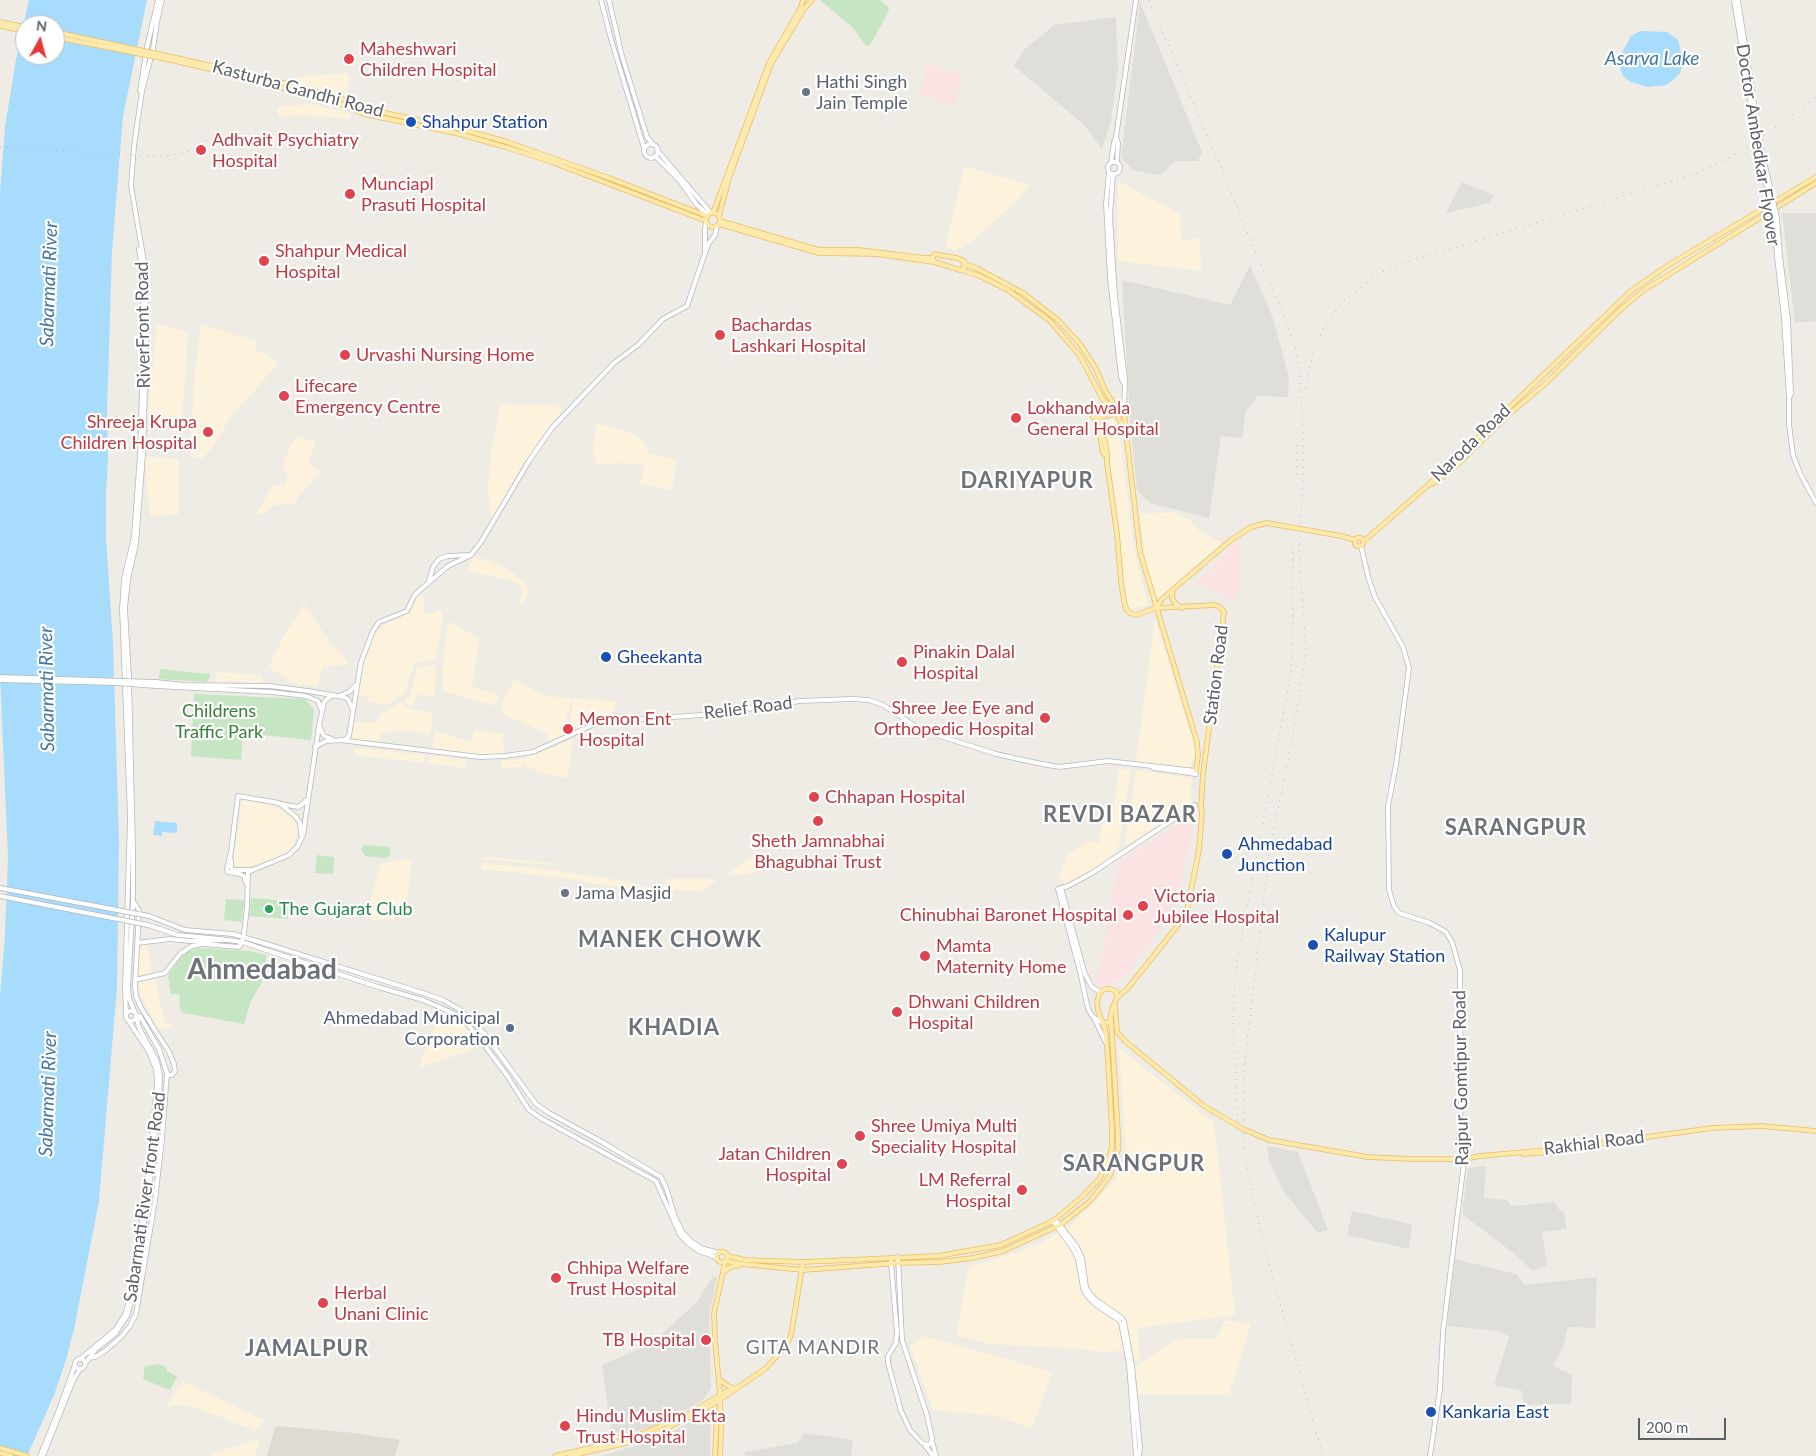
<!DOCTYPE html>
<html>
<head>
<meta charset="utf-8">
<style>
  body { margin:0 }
  #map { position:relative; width:1816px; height:1456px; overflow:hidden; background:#efece5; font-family:Lato,sans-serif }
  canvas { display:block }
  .north { position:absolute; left:15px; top:15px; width:50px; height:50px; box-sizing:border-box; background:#fff; border:1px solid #bec0c1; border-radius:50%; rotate:7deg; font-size:14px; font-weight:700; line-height:20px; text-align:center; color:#5d6165 }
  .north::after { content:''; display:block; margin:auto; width:18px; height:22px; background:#e33a37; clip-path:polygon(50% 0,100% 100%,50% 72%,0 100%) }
  .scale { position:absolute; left:1638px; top:1418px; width:88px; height:22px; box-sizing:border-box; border:2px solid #5d6165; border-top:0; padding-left:6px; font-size:15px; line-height:18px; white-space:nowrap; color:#5d6165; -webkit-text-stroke:4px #fff; paint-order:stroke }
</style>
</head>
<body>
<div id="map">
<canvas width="1816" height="1456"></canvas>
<div class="north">N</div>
<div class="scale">200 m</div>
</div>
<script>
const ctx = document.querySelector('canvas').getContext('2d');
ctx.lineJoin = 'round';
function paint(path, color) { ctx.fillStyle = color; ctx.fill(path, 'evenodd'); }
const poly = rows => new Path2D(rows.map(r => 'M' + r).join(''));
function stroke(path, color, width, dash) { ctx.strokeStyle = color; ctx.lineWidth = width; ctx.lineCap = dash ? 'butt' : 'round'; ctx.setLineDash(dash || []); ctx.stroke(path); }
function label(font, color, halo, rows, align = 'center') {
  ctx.font = font + ' Lato,sans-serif'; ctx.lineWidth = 4.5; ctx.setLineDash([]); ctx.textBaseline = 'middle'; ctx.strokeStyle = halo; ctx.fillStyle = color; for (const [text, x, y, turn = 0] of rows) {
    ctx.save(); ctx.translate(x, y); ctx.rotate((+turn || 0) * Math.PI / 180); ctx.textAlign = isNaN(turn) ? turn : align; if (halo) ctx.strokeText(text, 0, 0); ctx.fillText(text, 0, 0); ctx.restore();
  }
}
const commercial = poly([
  [348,73,349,79,346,94,340,96,298,85,292,81,297,77],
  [311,104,350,113,350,119,306,115,278,116,277,107],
  [964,166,1030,185,1014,203,971,243,954,251,946,245],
  [1118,181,1180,214,1181,241,1200,238,1201,271,1118,261],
  [157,324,188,332,182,420,148,418],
  [201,324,256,341,256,351,269,354,270,358,278,360,275,367,231,417,211,449,202,459,190,456,194,380],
  [501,404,551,405,563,409,537,442,532,456,528,457,521,467,493,520,491,516,488,490,491,450],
  [1112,419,1116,422,1119,429,1134,549,1148,605,1130,609,1127,599,1120,536,1106,442,1104,424],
  [595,423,632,433,642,440,647,448,648,453,662,457,677,459,672,490,640,484,645,465,621,463,597,465,593,450,596,431],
  [297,436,316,442,308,462,320,472,299,496,293,506,291,503,270,506,267,513,256,515,273,485,284,486,288,476,282,466,290,446],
  [145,457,179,459,179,514,150,516],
  [1173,512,1187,518,1198,530,1215,540,1222,542,1158,599,1146,565,1140,514],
  [473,556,491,561,507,569,522,580,528,591,522,606,518,605,522,596,522,588,514,581,467,571],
  [416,596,425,596,424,613,432,614,441,610,443,617,435,660,415,663,404,694,387,705,370,702,366,697,358,695,363,664,377,630,389,622,397,620,409,612],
  [304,604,329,641,348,662,344,665,324,666,316,687,297,684,268,668,285,634],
  [1155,619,1196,751,1190,768,1136,761],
  [449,621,479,638,472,687,499,695,496,706,442,691,444,648],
  [436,665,434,698,417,694,412,707,403,702,410,695,417,667],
  [218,672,261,675,263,682,262,684,230,681,214,683],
  [514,680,544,695,571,699,566,719,573,733,551,742,546,733,504,714,501,706],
  [573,698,617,702,612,715,575,730,571,718],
  [400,702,408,708,433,713,430,735,414,731,382,732,379,742,352,738,352,722,377,722,380,715],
  [474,730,503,734,504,753,481,755,433,748,435,731,471,742],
  [573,740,567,778,546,774,524,766,525,758],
  [355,748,426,755,423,763,354,755],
  [430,755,466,760,465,768,428,763],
  [523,759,522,767,502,768,501,761],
  [1119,769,1131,770,1119,847,1102,864,1067,885,1059,878,1068,854,1083,845,1094,841,1099,844,1100,829,1103,824,1112,823],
  [1136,770,1192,778,1190,805,1127,845,1126,839],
  [242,800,271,805,294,819,298,828,293,845,286,855,239,870,233,867],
  [760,850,765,864,762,872,725,876],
  [487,857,551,863,551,865,483,859],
  [412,859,404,919,399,918,395,920,389,919,375,921,365,917,381,864,398,860],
  [482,863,546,869,631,882,656,890,654,893,556,877,481,869],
  [666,879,717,879,703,892,663,888],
  [147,944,152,973,138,976,138,946],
  [155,979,165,1024,171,1023,172,1027,158,1029,140,995,139,982],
  [441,1011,463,1024,480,1042,470,1051,418,1068],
  [1119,1048,1214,1123,1235,1315,1137,1328,1140,1362,1120,1351,1103,1352,1071,1348,989,1344,956,1335,969,1267,1010,1255,1042,1242,1070,1226,1113,1183,1122,1169,1126,1150],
  [1225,1320,1251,1324,1229,1394,1138,1394,1135,1367,1178,1339,1216,1338],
  [924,1336,1052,1372,1032,1429,997,1416,933,1410,910,1346],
  [183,1381,263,1420,256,1431,200,1409,182,1405,167,1406],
  [256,1440,260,1442,255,1456,210,1456,216,1452]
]);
const industrial = poly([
  [1140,2,1202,152,1198,161,1176,161,1160,175,1133,170,1121,158],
  [1116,17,1118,68,1111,121,1102,149,1083,124,1014,66,1024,50,1054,25],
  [1462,182,1494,195,1490,203,1446,213],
  [1782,213,1816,213,1816,321,1795,323],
  [1250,265,1273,318,1289,378,1288,397,1258,396,1246,411,1242,438,1221,436,1209,518,1150,503,1137,490,1130,419,1122,280,1230,305],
  [1267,1146,1298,1152,1328,1230,1318,1233,1284,1192,1269,1161],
  [1486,1166,1484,1198,1507,1200,1511,1206,1555,1202,1559,1210,1564,1212,1567,1229,1542,1232,1547,1266,1533,1271,1512,1252,1462,1214,1468,1168],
  [1352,1211,1412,1224,1409,1249,1347,1235],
  [1455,1259,1516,1274,1525,1285,1597,1277,1595,1328,1568,1327,1563,1347,1553,1366,1572,1375,1571,1404,1524,1405,1521,1390,1494,1385,1509,1337,1500,1331,1447,1326],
  [713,1276,717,1278,709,1316,711,1388,703,1400,661,1424,612,1438,602,1365,650,1344,697,1302],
  [711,1411,710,1456,600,1456,657,1440],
  [804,1433,853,1440,851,1456,745,1456,745,1452,797,1443]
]);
const education = poly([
  [278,1426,355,1433,400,1440,395,1456,267,1456,275,1427]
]);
const medical = poly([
  [927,63,962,75,956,105,919,95],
  [1239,540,1238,601,1195,583],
  [1189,816,1193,822,1178,901,1173,910,1132,968,1118,983,1115,985,1096,986,1119,862]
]);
const green = poly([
  [820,0,880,0,888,7,889,11,873,40,869,46,866,46,854,29],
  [160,669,209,674,211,676,206,682,159,679],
  [194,694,305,699,314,709,311,740,243,733,241,760,191,756],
  [364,845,389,847,391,854,388,857,385,858,366,856,361,850],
  [317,855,334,857,333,874,315,873],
  [251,898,289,901,288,919,249,916],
  [226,899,244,900,242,922,224,920],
  [198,948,250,951,267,955,262,982,251,1001,244,1024,184,1013,180,1009,179,994,171,994,168,976,181,957,187,952],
  [159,1364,167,1368,167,1372,170,1372,177,1377,170,1390,143,1379,145,1366]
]);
const water = poly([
  [29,0,147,0,123,116,112,251,107,413,108,460,106,492,106,539,113,643,119,842,117,987,99,1201,74,1329,66,1360,54,1395,27,1456,0,1456,0,997,5,935,8,856,0,675,0,194,5,127,16,59],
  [25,25,55,25,55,55,25,55],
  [1640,31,1667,32,1678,40,1683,62,1680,73,1673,80,1666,85,1648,87,1631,82,1623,76,1620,67,1622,53,1631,36],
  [155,821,177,823,177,833,162,832,162,836,153,835]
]);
const secondary = poly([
  [601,0,611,39,644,148],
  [609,0,622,56,647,137,654,145],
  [140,91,147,47,158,0],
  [1116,137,1118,143,1117,162],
  '644 151a7 7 0 1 1 14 0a7 7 0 1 1-14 0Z',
  [657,150,711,213],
  [655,156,680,181,697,205,708,215],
  '1108 168a6 6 0 1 1 12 0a6 6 0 1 1-12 0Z',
  [1111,163,1114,142,1116,137,1136,0],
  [1109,172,1106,204,1110,278,1121,377,1123,382],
  [1113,174,1110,216,1115,296,1125,378,1124,413],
  [705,251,705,227,706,223],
  [1784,319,1789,398],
  [1788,319,1791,394,1789,398,1789,424,1793,455,1800,473,1816,503],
  [1361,546,1369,580,1375,597,1403,647,1409,668,1396,765,1388,806,1389,890,1394,906,1399,913,1430,923,1446,932,1452,942,1460,970,1461,1107,1459,1140,1464,1162,1443,1332,1440,1389,1430,1456],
  [428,584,433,567,439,559,448,556,469,555],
  [156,682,185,685,270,686,308,691,344,697,348,699,352,708],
  [156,686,271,692,306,696,318,701,321,709],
  [341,695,349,692,356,685],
  [332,739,324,736,319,726,324,702,328,698,334,695],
  [340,740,480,757,505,756,533,752,599,722,616,716,628,720,702,715,725,715,752,708,800,701,852,699,869,700,883,705,915,726,937,735,996,754,1037,763,1059,767,1108,761,1196,771],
  [315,747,326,741,345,740,349,736,361,662,373,631,379,622,407,611,414,596,420,590,448,566,471,555,481,542,529,461,552,428,614,363,638,345,663,319,687,306,705,253,709,243,715,235,717,226],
  [1152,766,1154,768,1196,774],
  [281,804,298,807,304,803,306,800],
  [231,860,231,867,233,870,252,870],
  [246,883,244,876,240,874,228,872,227,869,231,852,238,796,279,803,296,817,300,823,301,834],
  [1061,888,1085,974,1092,987,1100,992],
  [133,901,139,910,135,985,136,996,141,1008,169,1052,174,1064,175,1071,172,1075,167,1075],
  [149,916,185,930,233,934,273,946,426,994,443,1000,459,1009,484,1033,536,1104,549,1113,602,1142,661,1177,666,1187,675,1217,683,1233,691,1241,701,1248,719,1253],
  [148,925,178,935,220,939,242,942,378,987,423,1000,455,1014,469,1026,482,1042,506,1074,529,1110,542,1119,656,1181,680,1235,689,1244,699,1251,713,1256,717,1259],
  [137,943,170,939,189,941,227,940],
  [135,980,165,973,180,954,192,946,203,944,239,947,242,942,244,934,247,907,248,872,289,855,297,847,303,835,319,726],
  '126 1016a5 5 0 1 1 10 0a5 5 0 1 1-10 0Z',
  [135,1013,129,998,128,988,133,901,133,849,129,677,125,608,128,580,136,544,143,455,147,322,145,267,131,186,134,146,142,91,153,49,157,22,162,0],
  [126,1014,125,989,130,817,122,608,124,579,134,536,140,454,144,322,142,268,139,249],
  [1094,1018,1106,1043],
  [128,1020,149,1052,156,1069,157,1083,150,1161,139,1243],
  [1103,1023,1093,1017,1088,1009,1081,976,1058,889,1068,886,1092,873,1195,805],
  [1055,1219,1077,1247,1082,1258,1086,1287,1090,1294,1096,1300,1122,1318],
  [1053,1221,1073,1249,1078,1259,1083,1288,1087,1296,1096,1305,1119,1320],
  [891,1262,897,1333,896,1343,888,1356,888,1363,901,1411,910,1430,922,1443,928,1445,931,1443,932,1438,927,1415,902,1340,898,1257],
  [1124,1321,1132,1365,1140,1447,1139,1456],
  [1121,1323,1129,1365,1136,1456],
  [89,1358,95,1357,105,1351,121,1337,130,1326,136,1314,155,1201,162,1139,167,1073,159,1049,140,1016,136,1015],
  '75 1364a5 5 0 1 1 10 0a5 5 0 1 1-10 0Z',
  [80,1359,116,1329,125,1314,129,1302,134,1274],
  [85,1364,95,1350,115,1334,127,1316,133,1296,149,1191,159,1101,160,1076,157,1061,139,1028,137,1018],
  [932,1441,936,1456],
  [924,1444,933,1456],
  [40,1456,58,1412,75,1365],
  [43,1456,73,1381,80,1369]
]);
const primary = poly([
  [0,22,25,27],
  [0,26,25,31],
  [172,57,261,77,346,100,366,109,461,129,507,142,609,178,707,216],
  [171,60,252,79,344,105,364,114,460,134,505,147,549,161,706,221],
  '706 220a7 7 0 1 1 14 0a7 7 0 1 1-14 0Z',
  [713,213,769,63,801,7,803,0],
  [719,216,729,178,771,64,804,9,812,0],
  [720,221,819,250,859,250,924,258,933,258],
  [719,224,819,253,877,254,934,262],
  [934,254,957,258,964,261,964,267,960,270,934,262,933,258,934,254],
  [965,264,976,268,1023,293,1058,320,1080,344,1096,369,1105,390,1113,403,1124,413],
  [961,270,980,276,1008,290,1050,321,1080,356,1102,398,1117,415,1126,432,1140,552,1197,742,1198,756,1196,771],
  [1124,413,1126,432],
  [1100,417,1107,452,1107,463,1117,534,1121,583,1125,606,1127,610,1130,613,1136,615,1156,608,1215,605,1220,607,1224,612,1203,774,1201,806,1202,813,1199,850,1186,915,1128,988,1117,998],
  [1097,418,1110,415,1116,412],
  [1107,456,1103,453,1098,424,1088,409,1113,403],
  [1427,486,1436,482,1457,465,1507,416,1545,384,1621,309,1644,290,1816,183],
  '1354.5 542a4.5 4.5 0 1 1 9 0a4.5 4.5 0 1 1-9 0Z',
  [1364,541,1426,487,1631,291,1667,266,1816,177],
  [1173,590,1172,598,1175,603,1182,608],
  [1156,608,1162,599,1231,540,1251,527,1267,523],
  [1115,1006,1117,1032,1125,1041],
  [1523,1154,1557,1152,1578,1148],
  [1368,1157,1411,1159,1464,1159,1480,1156,1559,1149,1712,1128,1762,1126,1816,1131],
  '716.5 1257a5.5 5.5 0 1 1 11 0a5.5 5.5 0 1 1-11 0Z',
  [728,1256,745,1260,803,1262,938,1256,1001,1245,1053,1221,1082,1197,1100,1178,1109,1157,1112,1147,1112,1131,1107,1045,1105,1029,1098,1011,1097,1001,1100,992,1105,989,1110,989,1116,991,1117,998,1112,1009,1110,1021,1107,1023,1103,1023],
  [727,1261,742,1264,803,1270,898,1263,940,1262,972,1258,1003,1251,1060,1225,1089,1202,1103,1185,1110,1175,1118,1150,1118,1133,1111,1020],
  [723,1272,731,1267,740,1265],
  [719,1379,728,1386,734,1388],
  [720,1408,722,1414,720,1456],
  [0,1448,27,1456],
  [0,1453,11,1456],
  [555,1456,629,1439,685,1416,727,1391,732,1390],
  [570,1456,630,1442,665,1429,712,1405,765,1369,786,1346,791,1335,803,1262],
  [715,1456,717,1413,720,1408,720,1394,715,1341,714,1313,725,1263]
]);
const rail = poly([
  [1149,0,1219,163,1258,258,1284,314,1296,350,1300,372,1304,460,1299,552,1306,650,1295,724,1269,855,1246,1051,1244,1076,1244,1135,1246,1166,1266,1253,1323,1456],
  [0,147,163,157,189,151,207,140],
  [1306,389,1313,352,1325,325,1344,301,1377,274,1404,263,1692,175,1718,164,1753,144,1816,97],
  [1297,445,1297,480],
  [1238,1122,1233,1024,1235,974,1291,672,1293,640,1293,542]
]);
const secondaryBridge = poly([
  [1734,0,1759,155,1774,216,1777,257,1784,319],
  [1738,0,1761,148,1777,218,1780,256,1788,319],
  [0,677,156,682],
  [0,680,116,683,156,686],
  [0,888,149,916],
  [0,896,148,925]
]);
const primaryBridge = poly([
  [55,32,172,57],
  [55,37,171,60],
  [1267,523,1341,536,1355,540],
  [1125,1041,1204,1106,1243,1129,1269,1140,1368,1157]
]);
const markers = [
  [349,59,6,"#e0444e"],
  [806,92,5,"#6b7280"],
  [411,122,6,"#1a4fb4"],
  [201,150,6,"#e0444e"],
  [350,194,6,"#e0444e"],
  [264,261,6,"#e0444e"],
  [720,335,6,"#e0444e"],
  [345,355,6,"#e0444e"],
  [284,396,6,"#e0444e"],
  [1016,418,6,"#e0444e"],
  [208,432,6,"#e0444e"],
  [606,657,6,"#1a4fb4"],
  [902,662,6,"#e0444e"],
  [1045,718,6,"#e0444e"],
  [568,729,6,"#e0444e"],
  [814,797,6,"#e0444e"],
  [818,821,6,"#e0444e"],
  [1227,854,6,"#1a4fb4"],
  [565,893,5,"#6b7280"],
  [1143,906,6,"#e0444e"],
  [269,909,5,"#2e9e5b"],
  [1128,915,6,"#e0444e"],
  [1313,945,6,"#1a4fb4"],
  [925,956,6,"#e0444e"],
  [897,1012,6,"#e0444e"],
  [510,1028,5,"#5c6f8a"],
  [860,1136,6,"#e0444e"],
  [842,1164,6,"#e0444e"],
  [1022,1190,6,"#e0444e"],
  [556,1278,6,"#e0444e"],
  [323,1303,6,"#e0444e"],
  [706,1340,6,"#e0444e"],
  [1431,1412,6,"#1a4fb4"],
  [565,1426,6,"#e0444e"]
];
const healthNames = [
  ["Maheshwari",360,49],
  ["Children Hospital",360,70],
  ["Adhvait Psychiatry",212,140],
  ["Hospital",212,161],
  ["Munciapl",361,184],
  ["Prasuti Hospital",361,205],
  ["Shahpur Medical",275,251],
  ["Hospital",275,272],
  ["Bachardas",731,325],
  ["Lashkari Hospital",731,346],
  ["Urvashi Nursing Home",356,355],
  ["Lifecare",295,386],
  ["Emergency Centre",295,407],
  ["Lokhandwala",1027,408],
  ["General Hospital",1027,429],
  ["Shreeja Krupa",197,422,"right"],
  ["Children Hospital",197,443,"right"],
  ["Pinakin Dalal",913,652],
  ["Hospital",913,673],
  ["Shree Jee Eye and",1034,708,"right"],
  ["Orthopedic Hospital",1034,729,"right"],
  ["Memon Ent",579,719],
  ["Hospital",579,740],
  ["Chhapan Hospital",825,797],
  ["Sheth Jamnabhai",818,841,"center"],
  ["Bhagubhai Trust",818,862,"center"],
  ["Victoria",1154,896],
  ["Jubilee Hospital",1154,917],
  ["Chinubhai Baronet Hospital",1117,915,"right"],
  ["Mamta",936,946],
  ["Maternity Home",936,967],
  ["Dhwani Children",908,1002],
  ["Hospital",908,1023],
  ["Shree Umiya Multi",871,1126],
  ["Speciality Hospital",871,1147],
  ["Jatan Children",831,1154,"right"],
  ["Hospital",831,1175,"right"],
  ["LM Referral",1011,1180,"right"],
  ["Hospital",1011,1201,"right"],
  ["Chhipa Welfare",567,1268],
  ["Trust Hospital",567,1289],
  ["Herbal",334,1293],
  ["Unani Clinic",334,1314],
  ["TB Hospital",695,1340,"right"],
  ["Hindu Muslim Ekta",576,1416],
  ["Trust Hospital",576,1437]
];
const worshipNames = [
  ["Hathi Singh",816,82],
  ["Jain Temple",816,103],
  ["Jama Masjid",575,893]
];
const streetNames = [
  ["Kasturba Gandhi Road",298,89,15],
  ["Doctor Ambedkar Flyover",1758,145,81],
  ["RiverFront Road",143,325,-91],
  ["Naroda Road",1471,443,-44],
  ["Station Road",1216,675,-83],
  ["Relief Road",748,708,-7],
  ["Rajpur Gomtipur Road",1461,1078,-91],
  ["Rakhial Road",1594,1143,-7],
  ["Sabarmati River front Road",145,1197,-82]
];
const transitNames = [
  ["Shahpur Station",422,122],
  ["Gheekanta",617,657],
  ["Ahmedabad",1238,844],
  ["Junction",1238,865],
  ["Kalupur",1324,935],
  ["Railway Station",1324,956],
  ["Kankaria East",1442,1412]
];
const parkNames = [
  ["Childrens",219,711],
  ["Traffic Park",219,732]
];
const leisureNames = [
  ["The Gujarat Club",279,909]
];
const serviceNames = [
  ["Ahmedabad Municipal",500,1018],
  ["Corporation",500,1039]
];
const waterNames = [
  ["Asarva Lake",1652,59],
  ["Sabarmati River",49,284,-88],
  ["Sabarmati River",47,689,-91],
  ["Sabarmati River",48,1094,-88]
];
const neighbourhoodNames = [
  ["GITA MANDIR",813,1348]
];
const districtNames = [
  ["DARIYAPUR",1027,481],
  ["REVDI BAZAR",1120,815],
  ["SARANGPUR",1516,828],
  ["MANEK CHOWK",670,940],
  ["KHADIA",674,1028],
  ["SARANGPUR",1134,1164],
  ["JAMALPUR",307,1349]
];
const townNames = [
  ["Ahmedabad",262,970]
];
paint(commercial, '#fdf3dc');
paint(industrial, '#e0ded9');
paint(education, '#dedbd3');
paint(medical, '#fae3e2');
paint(green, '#c5e5c3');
paint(water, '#a8dcfc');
stroke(secondary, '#b4b8bc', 5.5);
stroke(primary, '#ecbc61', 5.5);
stroke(secondary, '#fff', 4);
stroke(primary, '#fceaad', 4);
stroke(rail, '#b3b4b5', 1, [1, 6]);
stroke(secondaryBridge, '#b4b8bc', 5.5, []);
stroke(primaryBridge, '#ecbc61', 5.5, []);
stroke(secondaryBridge, '#fff', 4);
stroke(primaryBridge, '#fceaad', 4);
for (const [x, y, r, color] of markers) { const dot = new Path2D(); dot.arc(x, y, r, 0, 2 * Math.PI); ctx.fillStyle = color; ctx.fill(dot); stroke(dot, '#fff', 2); }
label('18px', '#be3a42', '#fff', healthNames, 'left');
label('18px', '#5b616d', '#fff', worshipNames, 'left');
label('18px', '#5d6165', '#fff', streetNames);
label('18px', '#164399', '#fff', transitNames, 'left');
label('18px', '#398138', '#fff', parkNames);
label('18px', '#27864d', '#fff', leisureNames, 'left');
label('18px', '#4e5e75', '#fff', serviceNames, 'right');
label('italic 19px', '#4278a5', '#fff', waterNames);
ctx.letterSpacing = '1px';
label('19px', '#6e7377', '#fff', neighbourhoodNames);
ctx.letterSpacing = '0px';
ctx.letterSpacing = '1px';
label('bold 22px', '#6e7377', '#fff', districtNames);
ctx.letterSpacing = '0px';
label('bold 28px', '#6e7377', '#fff', townNames);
</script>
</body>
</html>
